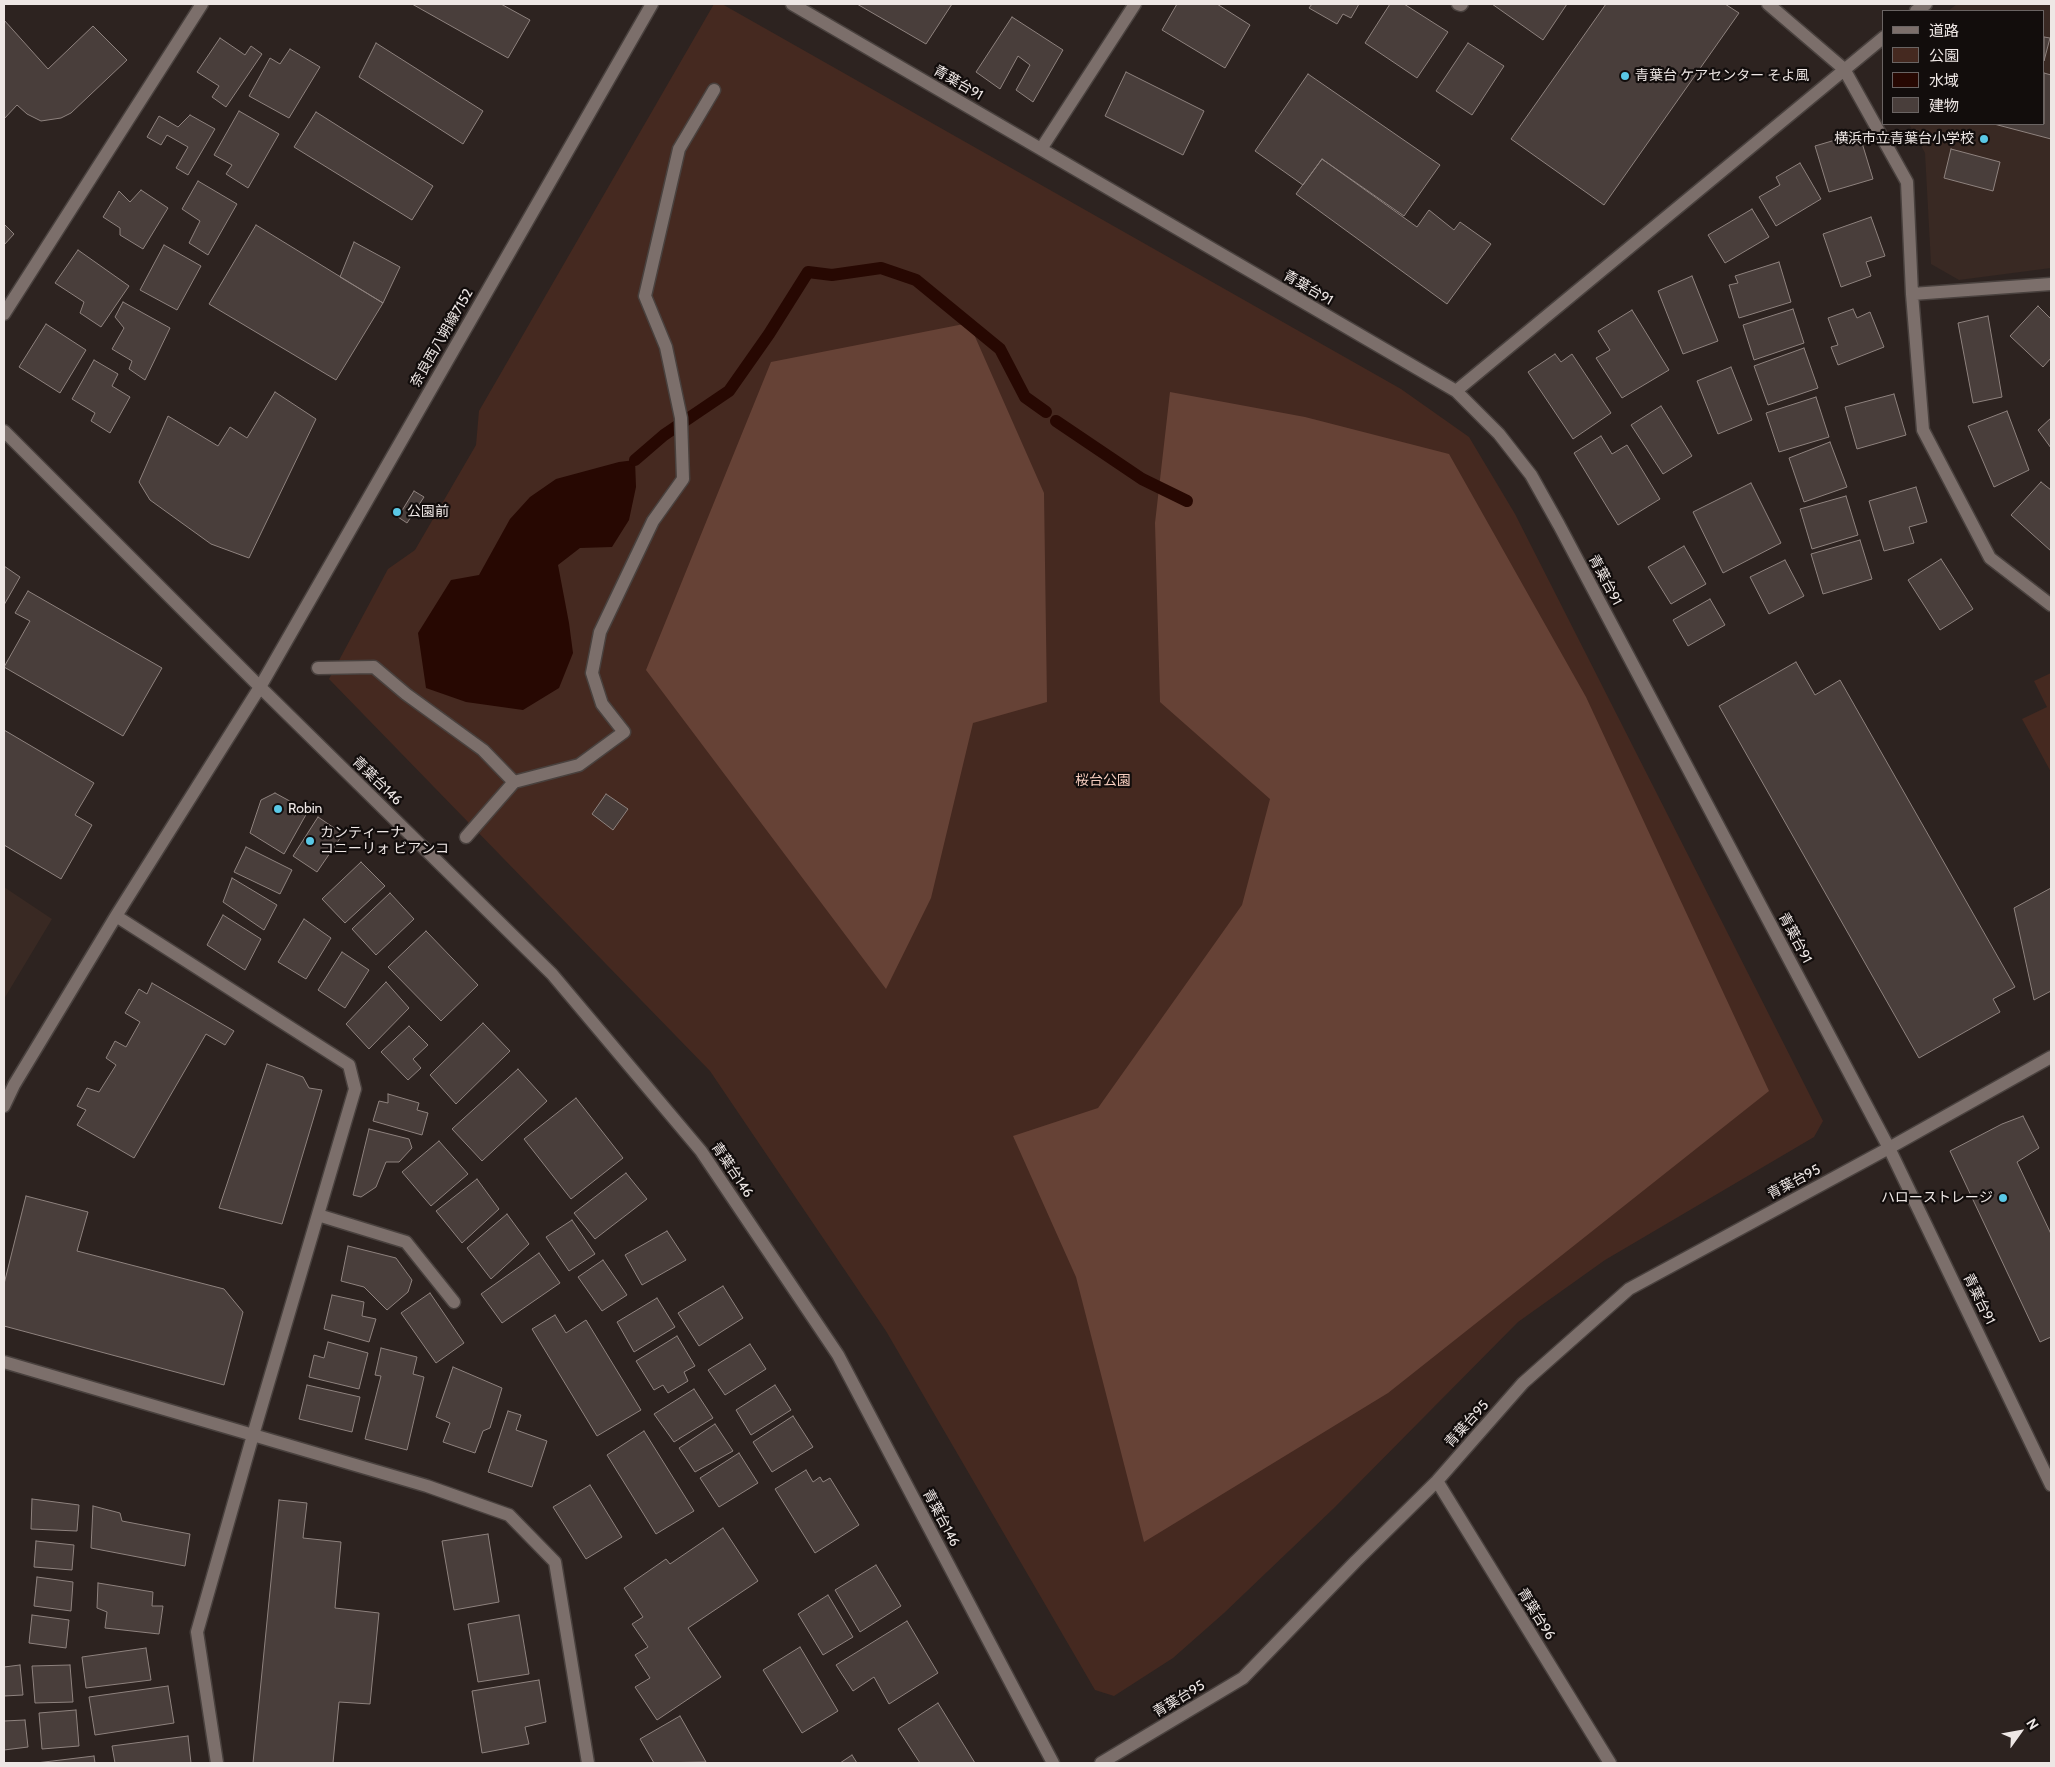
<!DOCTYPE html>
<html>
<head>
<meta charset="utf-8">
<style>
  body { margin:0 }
  #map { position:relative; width:2055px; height:1767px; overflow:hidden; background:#2d2320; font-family:Cabin,"Noto Sans JP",sans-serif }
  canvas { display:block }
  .frame { position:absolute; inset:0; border:5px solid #eee7e5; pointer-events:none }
  .legend { position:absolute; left:1882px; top:10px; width:162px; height:115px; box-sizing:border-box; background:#120d0c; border:1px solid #6a6463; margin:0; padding:6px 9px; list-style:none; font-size:15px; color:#eee7e5 }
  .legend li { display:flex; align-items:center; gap:10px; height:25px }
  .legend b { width:25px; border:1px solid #6a6463 }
  .north { position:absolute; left:1995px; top:1707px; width:50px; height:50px; -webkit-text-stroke:4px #120d0c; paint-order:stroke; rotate:58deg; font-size:14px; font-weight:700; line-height:20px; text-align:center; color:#eee7e5 }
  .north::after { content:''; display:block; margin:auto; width:18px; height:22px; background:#eee7e5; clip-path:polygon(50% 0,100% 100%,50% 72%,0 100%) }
</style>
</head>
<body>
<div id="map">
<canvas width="2055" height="1767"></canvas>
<div class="frame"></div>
<ul class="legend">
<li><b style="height:6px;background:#7c6f6b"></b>道路</li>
<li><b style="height:14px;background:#452920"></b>公園</li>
<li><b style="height:14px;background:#270802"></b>水域</li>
<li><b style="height:14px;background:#493e3b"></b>建物</li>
</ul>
<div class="north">N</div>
</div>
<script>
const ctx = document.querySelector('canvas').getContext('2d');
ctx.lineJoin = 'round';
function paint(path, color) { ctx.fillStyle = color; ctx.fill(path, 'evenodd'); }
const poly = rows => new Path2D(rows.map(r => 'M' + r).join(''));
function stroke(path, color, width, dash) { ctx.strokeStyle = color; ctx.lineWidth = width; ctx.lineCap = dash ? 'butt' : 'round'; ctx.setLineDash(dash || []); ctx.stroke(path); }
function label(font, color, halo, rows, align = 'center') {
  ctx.font = font + ' Cabin,"Noto Sans JP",sans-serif'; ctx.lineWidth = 4.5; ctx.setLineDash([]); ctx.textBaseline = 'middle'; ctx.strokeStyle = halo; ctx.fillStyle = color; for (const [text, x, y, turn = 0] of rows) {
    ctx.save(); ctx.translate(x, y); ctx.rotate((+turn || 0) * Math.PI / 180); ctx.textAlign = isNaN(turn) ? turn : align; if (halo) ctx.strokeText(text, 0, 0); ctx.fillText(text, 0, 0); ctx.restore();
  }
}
const built = poly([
  [1957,4,2051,4,2051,268,1959,280,1931,264,1925,153,1909,124,2044,124,2044,11,1948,11],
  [4,887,52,919,4,999]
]);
const green = poly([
  [714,4,722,4,1401,389,1469,437,1515,514,1823,1121,1814,1137,1605,1260,1518,1322,1334,1508,1224,1613,1173,1658,1114,1696,1095,1690,886,1331,710,1071,329,679,388,569,415,550,476,445,479,411],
  [2051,673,2051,772,2022,719,2047,707,2034,681]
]);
const forest = poly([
  [969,323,1044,493,1047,702,973,723,931,898,886,989,646,670,771,362],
  [1170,392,1305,417,1449,454,1586,697,1769,1091,1388,1393,1144,1542,1076,1277,1013,1136,1098,1108,1242,905,1270,799,1160,702,1155,523]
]);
const water = poly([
  [635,460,636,487,629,520,612,547,580,548,558,565,569,623,573,653,559,688,523,710,466,702,426,688,418,633,451,580,479,575,510,519,530,497,556,479,619,462]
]);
const stream = poly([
  [1056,421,1142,479,1187,501],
  [635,460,664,435,729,391,769,334,808,272,832,275,881,268,916,280,1000,349,1025,397,1046,412]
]);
const building = poly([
  [412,4,501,4,530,20,508,58,412,4],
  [857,4,952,4,926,44,857,4],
  [1177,4,1217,4,1250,25,1225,68,1162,30,1177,4],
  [1312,4,1359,4,1351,18,1343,14,1337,24,1309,8,1312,4],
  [1390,4,1404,4,1448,32,1417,78,1365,43,1390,4],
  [1492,4,1567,4,1543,40,1492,4],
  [1606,4,1725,4,1739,13,1604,205,1511,139,1606,4],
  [1012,17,1063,50,1033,102,1016,90,1030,65,1018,56,1000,89,976,72,1012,17],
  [4,20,48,69,93,26,127,60,71,113,61,118,41,121,27,114,17,105,4,119,4,20],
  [2044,37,2050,38,2044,61,2044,37],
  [220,38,245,55,251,46,262,54,226,107,212,97,219,86,197,72,220,38],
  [376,43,483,111,463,144,359,77,376,43],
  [1468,43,1504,66,1472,115,1436,91,1468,43],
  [290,49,320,67,289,118,249,96,270,58,280,64,290,49],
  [1126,72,1204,111,1183,155,1105,116,1126,72],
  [2044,73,2051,75,2051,139,1994,124,2044,124,2044,73],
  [1308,74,1440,165,1404,216,1322,159,1303,185,1255,151,1308,74],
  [239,111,279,134,248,188,226,174,232,165,214,155,239,111],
  [316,112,433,186,412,220,294,147,316,112],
  [190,115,215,129,188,175,176,168,188,147,167,135,161,145,147,137,159,116,178,127,190,115],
  [1859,133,1873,179,1829,192,1815,146,1859,133],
  [1951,149,2000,162,1993,191,1944,178,1951,149],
  [1322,159,1417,227,1429,210,1454,230,1460,222,1491,244,1447,304,1296,194,1322,159],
  [1800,163,1821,199,1776,226,1759,197,1780,185,1776,177,1800,163],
  [198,181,237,204,208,255,189,243,200,221,182,209,198,181],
  [141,190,168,208,143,249,120,235,120,228,103,217,119,191,130,202,141,190],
  [1752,209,1769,237,1725,263,1708,235,1752,209],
  [1871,217,1885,256,1866,262,1871,276,1841,287,1823,234,1871,217],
  [4,224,14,234,4,245,4,224],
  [256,225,383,303,336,380,209,304,256,225],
  [354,242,400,267,383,303,340,277,354,242],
  [164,245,201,266,177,310,140,290,164,245],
  [78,250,129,286,101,327,80,313,84,302,55,283,78,250],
  [1779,262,1791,302,1739,318,1729,285,1738,283,1735,276,1779,262],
  [1692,276,1718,341,1683,354,1658,291,1692,276],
  [123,302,170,328,145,380,129,369,132,361,112,349,124,328,115,317,123,302],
  [2038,306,2051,319,2051,358,2043,367,2010,336,2038,306],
  [1793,309,1804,343,1754,360,1743,325,1793,309],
  [1853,309,1857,318,1870,312,1884,347,1838,365,1831,347,1838,345,1828,318,1853,309],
  [1632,310,1669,370,1622,398,1596,358,1610,350,1598,331,1632,310],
  [1988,316,2002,397,1973,403,1958,323,1988,316],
  [46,324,86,350,60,393,19,367,46,324],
  [1804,348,1818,388,1768,405,1754,366,1804,348],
  [1555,354,1561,362,1572,354,1611,413,1573,439,1528,372,1555,354],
  [94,360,118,374,112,386,130,397,110,433,91,421,95,413,72,399,94,360],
  [1731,367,1752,420,1718,434,1697,381,1731,367],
  [275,392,316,419,249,558,211,544,150,500,139,482,168,416,218,446,230,427,247,438,275,392],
  [1894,394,1906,435,1857,449,1845,407,1894,394],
  [1816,397,1829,437,1779,452,1766,413,1816,397],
  [1661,406,1692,456,1663,474,1631,425,1661,406],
  [2007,411,2029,470,1994,487,1968,426,2007,411],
  [2051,418,2051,448,2038,430,2051,418],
  [1601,436,1612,454,1627,445,1660,499,1618,525,1574,453,1601,436],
  [1830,442,1847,487,1804,502,1789,458,1830,442],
  [2041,482,2051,490,2051,551,2011,515,2041,482],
  [1751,483,1781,543,1723,573,1693,512,1751,483],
  [1916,487,1927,522,1909,527,1914,543,1884,551,1869,501,1916,487],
  [414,491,424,497,407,523,398,517,414,491],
  [1846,496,1858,535,1812,549,1800,509,1846,496],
  [1860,540,1872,579,1823,594,1811,554,1860,540],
  [1684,546,1706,584,1671,604,1648,567,1684,546],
  [1941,559,1973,609,1940,630,1908,580,1941,559],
  [1785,560,1804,596,1769,614,1750,577,1785,560],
  [4,566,20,577,4,605,4,566],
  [28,591,162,668,123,736,4,667,30,621,15,613,28,591],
  [1710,599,1725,625,1688,646,1673,620,1710,599],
  [1796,662,1815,695,1840,680,2015,987,1993,999,2000,1012,1919,1058,1719,706,1796,662],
  [4,730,94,783,75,815,92,825,61,879,4,845,4,730],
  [275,793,308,811,284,854,250,833,261,800,275,793],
  [606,794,628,809,613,830,592,814,606,794],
  [318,817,343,834,317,872,293,856,318,817],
  [246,847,292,870,280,894,234,872,246,847],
  [361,862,385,886,345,923,322,899,361,862],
  [232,878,277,905,264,930,223,902,232,878],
  [2051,888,2051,991,2034,1000,2014,908,2051,888],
  [390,893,414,919,376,955,352,929,390,893],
  [223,915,261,939,245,970,207,945,223,915],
  [304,919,331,938,306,979,278,962,304,919],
  [426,931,478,985,441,1021,388,967,426,931],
  [342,952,369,970,345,1008,318,990,342,952],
  [386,982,409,1008,369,1049,346,1024,386,982],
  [152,983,234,1031,225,1045,206,1034,134,1158,77,1125,86,1110,77,1106,87,1088,99,1092,116,1065,106,1058,115,1041,126,1047,140,1022,125,1013,139,989,147,994,152,983],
  [483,1023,510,1051,456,1104,430,1075,483,1023],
  [409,1026,428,1045,413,1059,421,1068,408,1080,381,1052,409,1026],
  [267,1064,303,1077,309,1088,322,1090,282,1224,219,1208,267,1064],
  [518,1069,547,1101,482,1161,452,1129,518,1069],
  [388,1094,419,1103,417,1110,428,1113,422,1135,373,1121,379,1101,388,1103,388,1094],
  [576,1098,623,1158,571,1199,524,1139,576,1098],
  [2023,1116,2039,1148,2017,1162,2051,1234,2051,1337,2040,1342,1950,1151,2002,1124,2023,1116],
  [369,1129,409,1139,412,1148,399,1162,386,1162,376,1187,361,1197,353,1195,369,1129],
  [439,1141,468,1174,431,1206,402,1172,439,1141],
  [626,1173,647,1199,595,1239,574,1213,626,1173],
  [477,1179,499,1209,462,1243,436,1211,477,1179],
  [26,1196,88,1212,77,1251,224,1289,243,1312,224,1385,4,1326,4,1284,26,1196],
  [507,1214,529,1244,491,1279,467,1248,507,1214],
  [572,1220,595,1254,569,1271,546,1237,572,1220],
  [667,1231,686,1260,642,1285,625,1255,667,1231],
  [348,1246,396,1258,412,1280,408,1292,387,1310,364,1287,341,1281,348,1246],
  [539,1253,560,1283,502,1323,481,1294,539,1253],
  [603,1260,627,1295,602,1311,578,1277,603,1260],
  [723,1286,743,1318,699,1346,678,1313,723,1286],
  [430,1293,464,1343,436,1363,401,1313,430,1293],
  [332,1295,364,1302,362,1316,376,1319,369,1342,324,1329,332,1295],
  [657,1298,675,1327,634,1352,617,1322,657,1298],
  [555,1315,566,1333,586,1320,641,1410,597,1436,532,1329,555,1315],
  [677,1336,695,1366,684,1372,688,1381,668,1393,663,1385,654,1390,636,1361,677,1336],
  [328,1342,368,1353,359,1389,309,1377,314,1355,324,1358,328,1342],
  [750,1344,766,1369,725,1395,708,1370,750,1344],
  [381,1348,417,1357,413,1374,424,1377,407,1450,365,1439,381,1376,375,1375,381,1348],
  [453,1367,502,1388,490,1428,483,1431,475,1453,443,1442,450,1423,436,1417,453,1367],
  [307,1385,360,1397,352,1432,299,1419,307,1385],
  [775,1385,791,1410,751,1435,736,1410,775,1385],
  [694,1389,713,1418,674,1442,654,1414,694,1389],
  [508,1411,521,1415,516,1430,547,1441,532,1487,488,1472,508,1411],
  [793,1416,813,1447,772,1472,753,1442,793,1416],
  [715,1424,733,1451,695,1472,679,1448,715,1424],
  [644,1431,694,1511,656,1534,607,1455,644,1431],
  [739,1453,758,1483,719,1507,700,1478,739,1453],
  [806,1470,813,1482,820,1477,823,1482,830,1478,859,1525,815,1553,775,1489,806,1470],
  [590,1485,622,1537,586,1559,553,1507,590,1485],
  [32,1499,79,1505,77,1531,31,1529,32,1499],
  [279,1500,307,1503,303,1538,341,1542,335,1608,379,1613,370,1704,339,1702,333,1763,253,1763,279,1500],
  [93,1506,120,1513,122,1521,190,1534,185,1566,91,1548,93,1506],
  [723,1528,758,1581,688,1628,721,1677,657,1720,635,1687,650,1678,635,1655,648,1647,632,1624,643,1617,624,1588,666,1559,670,1564,723,1528],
  [488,1534,499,1602,454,1610,442,1541,488,1534],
  [36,1541,74,1545,72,1570,34,1567,36,1541],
  [876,1565,901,1606,860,1632,835,1590,876,1565],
  [37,1577,73,1582,71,1611,34,1606,37,1577],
  [98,1583,153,1592,152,1606,163,1606,159,1634,105,1628,107,1612,97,1608,98,1583],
  [828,1595,853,1637,823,1655,798,1614,828,1595],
  [32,1615,69,1620,66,1648,29,1643,32,1615],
  [519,1615,529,1674,478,1682,468,1624,519,1615],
  [907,1621,938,1673,889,1704,874,1677,853,1691,836,1665,907,1621],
  [800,1647,838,1711,802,1733,763,1670,800,1647],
  [146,1648,151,1680,86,1688,82,1657,146,1648],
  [20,1665,23,1695,4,1696,4,1667,20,1665],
  [70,1665,73,1702,35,1703,32,1666,70,1665],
  [539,1680,546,1722,525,1727,529,1744,482,1753,472,1691,539,1680],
  [168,1686,174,1723,95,1735,89,1697,168,1686],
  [938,1703,975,1763,920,1763,898,1729,938,1703],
  [76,1710,79,1746,42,1749,39,1713,76,1710],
  [680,1716,706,1762,654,1763,640,1739,680,1716],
  [25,1720,28,1747,4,1750,4,1721,25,1720],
  [188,1736,191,1763,115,1763,112,1746,188,1736],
  [852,1755,857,1763,840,1763,852,1755],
  [94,1756,95,1763,36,1763,94,1756]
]);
const minor = poly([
  [792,4,1456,391,1499,434,1531,475,1559,525,1889,1148,2051,1485],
  [1458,4,1461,5,1462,4],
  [1768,4,1844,69,1907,182,1912,294,1923,430,1990,558,2051,605],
  [1916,11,1926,4],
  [1041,149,1135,4],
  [1912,294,2051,284],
  [4,314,202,4],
  [1456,391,1884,37],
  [4,431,260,687,552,974,701,1151,838,1355,1053,1763],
  [318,668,374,667,406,694,483,750,514,782,579,765,624,732,602,704,592,673,600,632,653,521,683,479,681,418,666,347,645,296,679,149,714,90],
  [466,837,514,782],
  [116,916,349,1065,355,1089,253,1435,197,1632,217,1763],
  [4,1106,14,1085,116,916,260,687,652,4],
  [318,1215,406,1242,454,1302],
  [4,1362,427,1486,509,1515,555,1562,588,1763],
  [1437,1481,1610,1763],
  [1101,1763,1243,1678,1356,1561,1437,1481,1523,1383,1629,1289,1889,1148,2051,1057]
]);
const markers = [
  [1625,76,5,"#5ac8e6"],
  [1984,139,5,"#5ac8e6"],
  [397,512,5,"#5ac8e6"],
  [278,809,5,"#5ac8e6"],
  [310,841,5,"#5ac8e6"],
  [2003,1198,5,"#5ac8e6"]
];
const poiNames = [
  ["青葉台 ケアセンター そよ風",1635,76],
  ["横浜市立青葉台小学校",1974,139,"right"],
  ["公園前",407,512],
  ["Robin",288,809],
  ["カンティーナ",320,833],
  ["コニーリォ ビアンコ",320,849],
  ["ハローストレージ",1993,1198,"right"]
];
const streetNames = [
  ["青葉台91",958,83,30],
  ["青葉台91",1308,288,30],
  ["奈良西八朔線7152",442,338,-60],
  ["青葉台91",1605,580,62],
  ["青葉台146",377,781,44],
  ["青葉台91",1795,938,62],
  ["青葉台146",732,1170,56],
  ["青葉台95",1794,1182,-28],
  ["青葉台91",1979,1299,64],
  ["青葉台95",1467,1424,-48],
  ["青葉台146",941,1518,62],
  ["青葉台96",1536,1614,58],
  ["青葉台95",1179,1699,-31]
];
const parkNames = [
  ["桜台公園",1103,781]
];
paint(built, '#392923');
paint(green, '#452920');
paint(forest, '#664236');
paint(water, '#270802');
stroke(stream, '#270802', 12);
paint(building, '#493e3b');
stroke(building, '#8e827e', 1);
stroke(minor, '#49413e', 15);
stroke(minor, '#7c6f6b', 12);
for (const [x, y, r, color] of markers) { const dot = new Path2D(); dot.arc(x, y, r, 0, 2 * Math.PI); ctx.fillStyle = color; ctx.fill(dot); stroke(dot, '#120d0c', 2); }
label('14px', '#eee7e5', '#120d0c', poiNames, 'left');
label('14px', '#eee7e5', '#120d0c', streetNames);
label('14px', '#f6cdbf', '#120d0c', parkNames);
</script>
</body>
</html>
